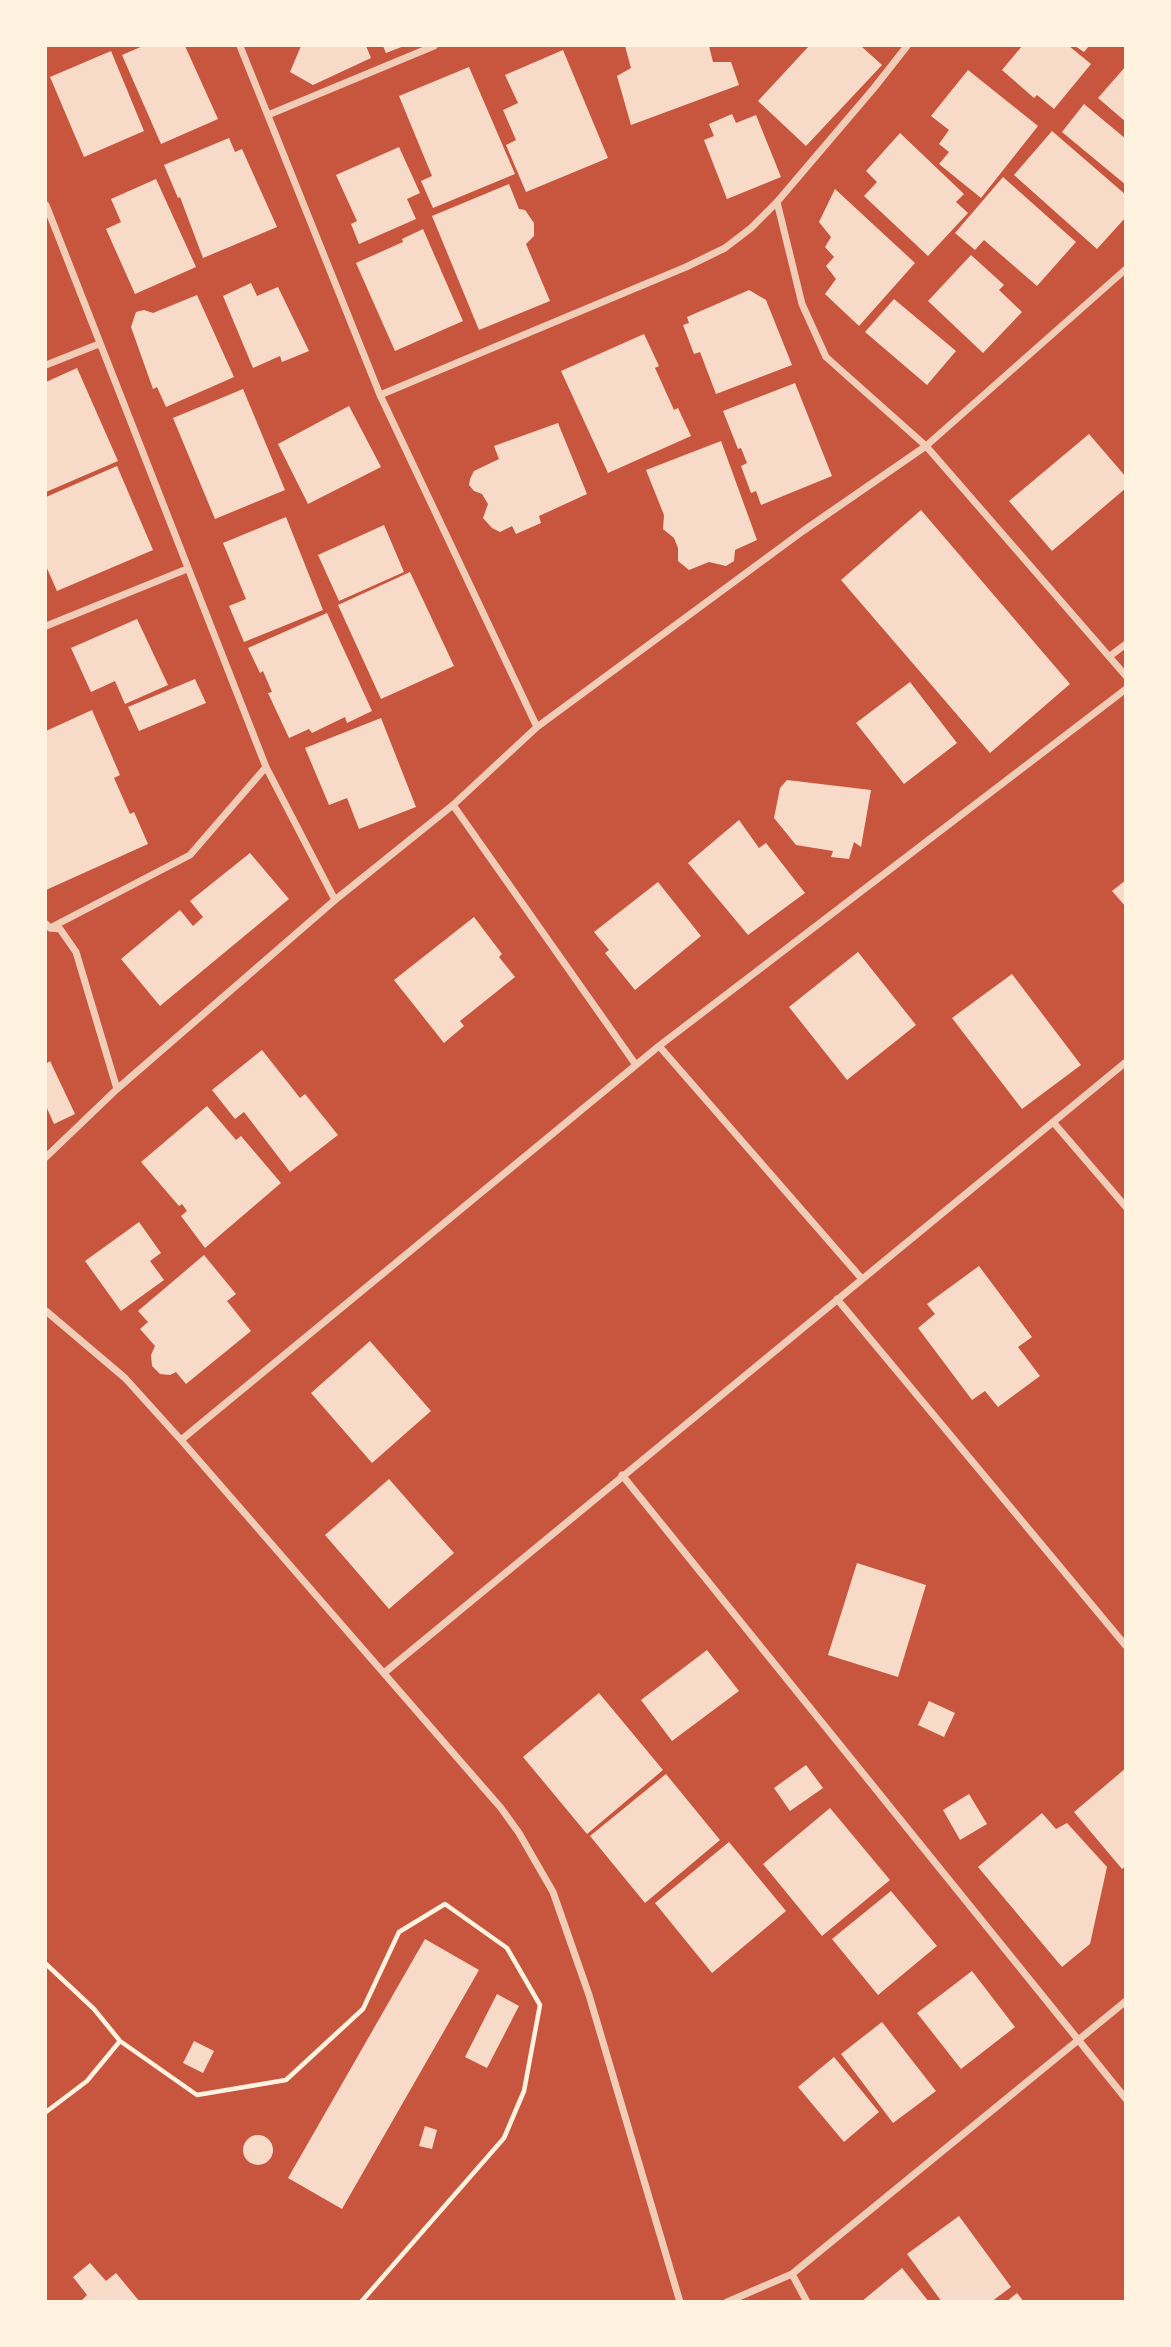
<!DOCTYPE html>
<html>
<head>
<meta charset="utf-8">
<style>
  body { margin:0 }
  #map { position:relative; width:1171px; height:2347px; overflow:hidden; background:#c8553d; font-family:"Noto Sans",sans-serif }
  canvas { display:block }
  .frame { position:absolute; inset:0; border:47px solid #fff3e0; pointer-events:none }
</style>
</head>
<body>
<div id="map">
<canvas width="1171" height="2347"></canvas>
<div class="frame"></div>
</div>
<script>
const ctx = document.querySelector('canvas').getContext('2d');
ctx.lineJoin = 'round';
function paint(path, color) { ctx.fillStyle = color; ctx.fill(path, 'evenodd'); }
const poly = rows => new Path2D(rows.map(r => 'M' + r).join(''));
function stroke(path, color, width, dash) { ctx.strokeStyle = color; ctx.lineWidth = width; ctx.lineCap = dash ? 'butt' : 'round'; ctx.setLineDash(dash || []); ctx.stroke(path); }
const building = poly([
  [143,46,185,46,218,119,161,144,122,55],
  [301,46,366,46,371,58,313,85,290,72],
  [383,46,404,46,386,53],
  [625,46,709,46,713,62,731,62,739,85,631,125,617,76,631,68],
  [809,46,861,46,882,65,806,146,758,101],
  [1022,46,1069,46,1091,64,1054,109,1037,95,1034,98,1002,70],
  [1075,46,1089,46,1084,52],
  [563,50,608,158,526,192,506,145,516,140,503,110,518,103,505,75],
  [111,51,144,131,84,157,50,77],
  [1126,66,1126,122,1098,98],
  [469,67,515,174,433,208,421,181,432,176,399,96],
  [968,70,1038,126,981,198,939,164,949,152,939,144,949,130,931,116],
  [1084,104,1126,139,1126,185,1062,132],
  [732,114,736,123,756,115,781,177,727,199,704,140,714,136,709,124],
  [1052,131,1126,195,1126,217,1097,249,1014,175],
  [900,133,964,194,956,202,968,213,928,256,864,196,877,182,866,171],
  [229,138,235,152,242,149,277,227,203,258,180,197,178,198,164,165],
  [399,147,420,193,407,199,416,219,359,244,351,224,357,221,336,175],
  [1003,177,1076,242,1037,286,984,240,975,250,955,233],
  [156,179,196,267,135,294,106,229,121,222,111,199],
  [509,184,519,209,525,210,534,223,534,236,526,244,550,301,479,330,432,216],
  [835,189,915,263,859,326,825,294,836,279,826,266,834,257,825,247,831,237,819,222],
  [423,229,463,321,395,351,356,263,403,242,402,239],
  [971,255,1004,285,999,290,1022,312,983,353,928,301],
  [251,283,257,296,278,287,309,351,282,362,280,356,253,368,223,296],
  [749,290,766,300,792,365,716,394,700,352,694,354,683,325,689,323,687,317],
  [197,295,234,377,166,407,157,387,153,389,131,327,136,312,144,310,153,313],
  [894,299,956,351,927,385,865,332],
  [644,334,659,366,655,368,674,410,678,408,691,436,608,473,561,371],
  [77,368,118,461,46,492,46,382],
  [795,383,832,476,761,505,756,491,751,493,741,466,747,463,741,448,738,449,723,411],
  [243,389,285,490,215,519,173,418],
  [349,406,381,467,308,504,278,444],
  [558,423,587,494,539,516,541,523,516,534,512,526,500,532,492,528,483,518,488,504,482,494,474,491,469,485,470,479,474,471,499,459,494,446],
  [1089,434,1126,477,1126,488,1052,551,1009,501],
  [721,441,757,540,735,550,734,561,726,566,709,562,689,570,678,561,678,548,674,538,663,529,664,515,646,470],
  [117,466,153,550,57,591,46,566,46,497],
  [921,510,1070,684,990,753,841,580],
  [286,517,323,610,244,642,229,606,246,599,223,543],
  [384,525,404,572,339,601,318,555],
  [410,572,454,666,381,699,338,605],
  [327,613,372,711,347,723,345,717,312,733,309,729,289,738,268,693,272,692,263,671,260,673,248,648],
  [137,619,168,685,125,704,115,681,91,692,71,648],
  [195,679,206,703,139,731,128,707],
  [910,682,957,743,904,784,856,723],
  [92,710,120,775,114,778,130,814,134,812,148,844,46,890,46,731],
  [381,718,416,807,359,829,347,798,329,805,305,748],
  [787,780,871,790,861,847,854,842,849,859,831,857,833,851,796,845,774,818,780,788],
  [739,820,759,848,766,843,805,893,748,935,688,863],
  [250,853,289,899,160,1006,121,959,180,910,193,926,203,917,190,901],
  [1126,880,1126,907,1112,891],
  [658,882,701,936,635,990,605,953,609,950,594,932],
  [474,917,502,954,499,957,515,977,460,1021,464,1026,444,1043,394,980],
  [858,952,916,1025,847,1080,789,1007],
  [1012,974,1081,1065,1022,1109,952,1018],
  [262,1050,300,1098,305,1094,338,1135,290,1172,244,1112,235,1119,212,1090],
  [50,1061,75,1114,54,1124,46,1106,46,1064],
  [207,1106,236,1140,241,1136,281,1183,205,1248,181,1216,187,1211,182,1204,179,1206,141,1162],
  [139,1222,161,1253,150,1261,164,1280,121,1311,85,1261],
  [204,1255,236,1294,227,1301,251,1331,186,1384,176,1372,170,1375,160,1374,152,1366,151,1355,155,1346,140,1329,148,1322,138,1311],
  [979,1266,1032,1337,1018,1347,1040,1376,998,1407,985,1391,972,1400,918,1328,935,1314,927,1304],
  [370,1341,431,1411,372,1463,311,1393],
  [389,1479,454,1553,389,1609,325,1535],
  [857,1563,926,1585,898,1677,828,1655],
  [707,1650,739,1691,672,1741,641,1700],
  [599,1693,663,1770,587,1834,523,1757],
  [929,1701,955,1713,944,1737,918,1725],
  [806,1765,823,1788,790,1811,774,1788],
  [1126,1768,1126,1866,1122,1869,1074,1812],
  [666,1774,720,1840,645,1903,590,1836],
  [969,1794,987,1824,960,1840,943,1810],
  [830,1808,890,1880,822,1936,763,1864],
  [1042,1813,1056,1829,1067,1823,1107,1867,1090,1944,1062,1967,978,1867],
  [729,1842,786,1911,712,1973,655,1903],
  [891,1891,937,1946,878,1995,832,1939],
  [425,1939,479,1970,342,2209,288,2178],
  [972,1971,1015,2027,961,2069,917,2013],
  [497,1994,519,2006,487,2068,465,2057],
  [882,2022,936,2091,893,2123,841,2054],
  [194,2041,214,2051,203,2073,183,2063],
  [834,2057,879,2112,844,2142,798,2087],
  [425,2126,437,2130,432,2149,419,2146],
  '243 2150a15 15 0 1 1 30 0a15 15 0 1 1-30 0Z',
  [959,2216,1011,2287,991,2302,942,2302,907,2254],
  [90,2263,106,2281,116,2273,140,2302,80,2302,87,2295,73,2277],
  [902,2268,929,2302,861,2302],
  [1017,2293,1024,2302,1006,2302]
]);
const path = poly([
  [46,1964,94,2009,120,2041,197,2095,286,2080,363,2009,399,1932,445,1904,507,1948,540,2005,524,2091,504,2138,361,2302],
  [46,2112,87,2081,120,2041]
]);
const minor = poly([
  [240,46,380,395,537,727],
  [268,115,434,46],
  [777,202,802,304,826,357,926,446,1126,676],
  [46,205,266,767,335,900],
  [46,365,99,344],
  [380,395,686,267,725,248,751,228,777,202,874,88,907,46],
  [46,626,187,569],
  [1110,656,1126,644],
  [453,805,636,1065],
  [46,924,50,928,60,929,76,952,117,1089],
  [50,928,190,855,266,767],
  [659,1046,1126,689],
  [1053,1122,1126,1207],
  [46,1157,117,1089,335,900,453,805,537,727,803,531,926,446,1126,269],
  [837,1299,1126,1646],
  [46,1311,125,1378,181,1440,501,1808,519,1833,553,1892,589,1995,680,2302],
  [181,1440,659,1046,862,1279],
  [622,1475,1126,2099],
  [384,1673,1126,1062],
  [792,2274,807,2302],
  [727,2302,792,2274,1126,2001]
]);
paint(building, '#f7dbc8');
stroke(path, '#fff3e0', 4.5);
stroke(minor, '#f1ccb7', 7);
</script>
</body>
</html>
